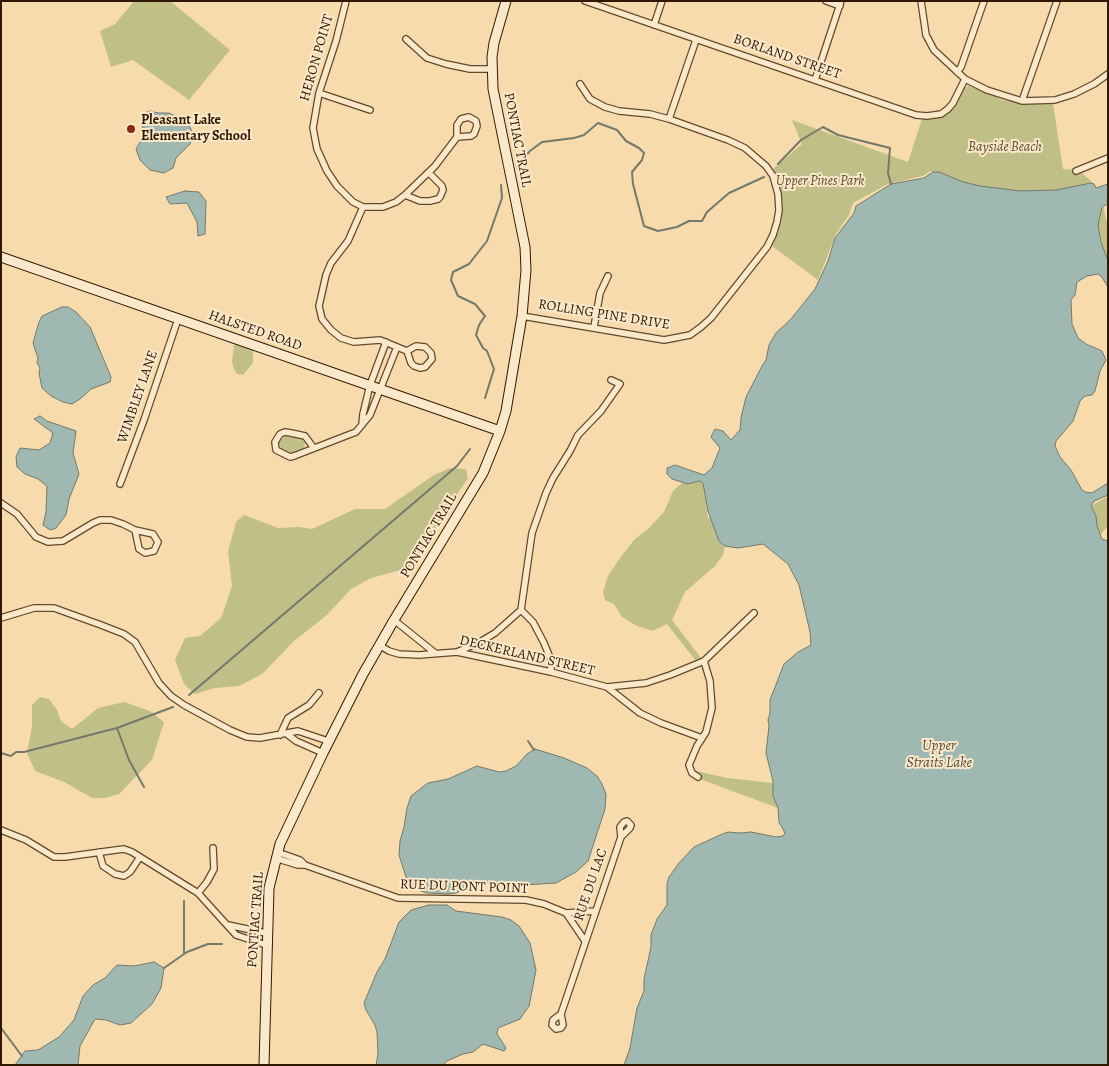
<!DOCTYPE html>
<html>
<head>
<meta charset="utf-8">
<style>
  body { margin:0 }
  #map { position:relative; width:1109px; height:1066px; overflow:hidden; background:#f7dbad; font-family:Alegreya,serif }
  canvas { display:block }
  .frame { position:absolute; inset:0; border:2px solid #311800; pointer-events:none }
</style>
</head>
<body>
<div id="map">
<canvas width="1109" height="1066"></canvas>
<div class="frame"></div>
</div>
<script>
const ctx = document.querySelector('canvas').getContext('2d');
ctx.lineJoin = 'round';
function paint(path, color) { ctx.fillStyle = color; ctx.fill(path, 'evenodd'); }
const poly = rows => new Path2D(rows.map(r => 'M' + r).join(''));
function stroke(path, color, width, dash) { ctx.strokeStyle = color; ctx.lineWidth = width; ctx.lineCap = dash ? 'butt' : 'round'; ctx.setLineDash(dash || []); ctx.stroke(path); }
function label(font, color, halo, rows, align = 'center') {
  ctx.font = font + ' Alegreya,serif'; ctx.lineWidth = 4; ctx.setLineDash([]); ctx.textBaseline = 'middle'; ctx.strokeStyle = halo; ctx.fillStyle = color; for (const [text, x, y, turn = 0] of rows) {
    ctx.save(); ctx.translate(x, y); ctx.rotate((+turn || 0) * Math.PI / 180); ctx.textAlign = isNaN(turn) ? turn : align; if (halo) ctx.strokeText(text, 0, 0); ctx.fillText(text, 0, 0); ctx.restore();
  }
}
const green = poly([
  [134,1,170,1,230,50,189,100,133,60,111,67,100,31,115,24],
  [969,86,1003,100,1019,103,1053,104,1063,169,1079,170,1094,184,1049,192,999,196,931,171,923,176,888,184,853,203,849,215,836,234,818,280,772,246,781,223,783,203,779,183,773,169,802,144,792,120,908,162,922,119,929,119,944,115,964,88],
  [1103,206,1108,227,1108,257,1106,257,1098,229,1098,220],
  [234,344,253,350,253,363,243,375,237,374,234,369,232,362],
  [286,436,301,438,305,443,304,448,291,453,281,449,279,444,279,441],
  [450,468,466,469,468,478,409,568,371,578,351,589,327,615,294,641,262,674,239,686,215,688,195,694,184,684,175,660,185,638,200,636,221,618,232,586,228,551,236,522,244,515,278,528,299,527,312,529,355,509,385,509,434,475],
  [699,481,704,485,708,518,711,518,713,522,719,541,725,546,723,555,715,566,685,592,672,620,701,658,696,661,667,624,652,631,635,625,622,617,614,604,605,600,603,592,608,576,620,558,634,540,649,528,664,512,673,491,682,483,688,484],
  [1108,496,1108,526,1100,535,1091,506],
  [40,697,49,699,57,710,61,721,72,729,98,708,124,702,150,711,164,722,152,760,119,794,105,798,92,798,64,782,35,771,27,753,32,726,32,705],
  [692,770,727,778,773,783,773,796,778,808,689,775]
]);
const water = poly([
  [150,111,158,113,169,113,182,119,190,127,193,135,190,144,176,158,173,168,164,173,150,170,140,160,136,149,143,137,142,114,150,111],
  [933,172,939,172,963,182,980,186,1020,191,1056,190,1091,183,1094,184,1096,188,1108,184,1108,204,1102,207,1098,225,1101,242,1108,261,1108,287,1101,276,1098,274,1087,276,1077,282,1075,295,1071,300,1072,324,1078,338,1086,344,1102,351,1106,360,1100,371,1095,391,1092,395,1085,396,1080,401,1073,421,1056,441,1055,446,1060,457,1071,470,1082,490,1085,492,1092,493,1108,483,1108,495,1094,501,1091,506,1096,516,1097,526,1102,539,1108,541,1108,1065,624,1065,630,1048,637,1008,644,991,644,979,651,947,651,935,657,919,667,905,667,884,669,877,679,863,694,847,720,835,728,832,739,833,751,832,776,837,783,836,785,833,779,822,778,808,773,796,773,781,766,753,769,726,768,720,770,713,770,700,784,664,798,652,811,645,810,632,799,585,788,564,763,544,738,548,725,546,719,541,708,511,703,483,699,481,688,484,672,479,667,474,667,468,675,465,704,475,712,468,720,448,711,437,715,429,723,431,731,440,740,430,741,418,746,397,762,366,766,360,769,345,776,333,791,319,815,289,828,261,835,238,854,213,856,206,891,184,924,178,933,172],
  [185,191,199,192,206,201,205,234,198,236,197,222,187,203,170,204,166,197,185,191],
  [62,307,68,307,76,312,90,327,111,377,110,382,91,389,80,399,72,404,63,402,51,396,42,388,39,373,40,368,37,363,38,358,33,343,39,322,42,316,62,307],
  [40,416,47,421,76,431,73,453,79,474,69,499,66,515,56,528,50,530,43,525,46,512,47,486,38,479,25,474,17,467,16,457,20,448,39,450,50,443,53,433,34,419,40,416],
  [535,749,564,758,587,768,597,776,602,784,606,794,605,809,588,861,576,872,556,883,507,886,490,882,471,886,456,893,447,894,427,893,418,890,406,877,399,855,400,841,404,827,407,808,411,796,428,783,448,779,477,766,499,772,506,771,516,766,527,754,535,749],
  [429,905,447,905,456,911,502,917,511,920,519,926,530,943,536,970,529,1006,520,1019,498,1028,497,1034,506,1048,504,1051,483,1044,473,1052,463,1054,447,1061,443,1065,376,1065,378,1054,377,1032,375,1025,366,1010,364,1003,377,972,385,959,399,922,411,910,429,905],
  [154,962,164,968,161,988,152,1004,131,1023,120,1025,106,1020,95,1019,80,1046,78,1065,15,1065,25,1051,38,1050,59,1037,74,1020,83,996,93,985,105,978,117,965,134,966,154,962]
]);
const stream = poly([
  [520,162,530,151,542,142,574,138,584,135,598,123,617,130,626,141,639,148,644,153,642,160,632,172,633,184,644,226,658,231,677,227,689,221,702,221,707,212,729,193,764,177],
  [778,164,801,140,823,127,838,135,890,148,888,173,891,184],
  [485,398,494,369,487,351,483,348,476,335,479,325,485,316,475,304,458,296,451,280,453,272,469,264,487,241,502,198,501,185],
  [189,695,457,466,470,449],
  [117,728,129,760,144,787],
  [528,741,534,750],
  [1,753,11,756,16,752,24,752,117,728,173,707],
  [184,901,184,954],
  [164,968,187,952,208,944,222,944],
  [1,1028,22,1056]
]);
const street = poly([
  [346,1,336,41,319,93,313,128,317,149,327,171,337,186,353,202,363,207,383,207,396,202,405,195,435,166,457,137,457,125,461,119,469,117,476,121,477,126,474,134,471,136,457,137],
  [585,1,916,115,927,116,941,114,948,109,953,103,965,79],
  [826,1,840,6],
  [921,1,926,35,934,50,965,79,987,90,1022,101,1055,100,1074,94,1094,84,1108,74],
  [654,25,662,1],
  [406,39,427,58,446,64,470,69,492,69],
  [957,72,961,67,984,1],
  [815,80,841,1],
  [319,93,370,110],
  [1022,101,1057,1],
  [669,119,696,40],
  [1076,171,1108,158],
  [405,195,420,201,430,201,438,199,440,197,443,190,442,186,429,173],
  [363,207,348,241,331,263,326,275,319,306,322,319,331,330,341,338,354,342,380,340,407,351,411,363,414,366,420,368,425,367,432,359,431,353,425,347,416,346,407,351],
  [522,316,664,340,690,335,701,327,711,318,767,247,773,235,777,222,779,210,778,194,773,176,766,166,745,148,728,140,669,119,650,114,619,111,605,107,590,99,580,84],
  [594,327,600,293,608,276],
  [362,425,363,414,370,385,386,342],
  [313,447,305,436,291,433,285,432,280,434,275,442,276,450,290,457,294,456,356,432,370,415,397,347],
  [120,484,144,420,178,319],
  [1,503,17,514,36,537,48,542,63,541,93,523,100,520,111,520,123,524,135,530,153,534,158,542,154,551,145,553,139,549,135,530],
  [521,610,533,622,544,643,551,660,551,672],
  [1,618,34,608,54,608,101,625,124,634,135,642,159,683,171,696,184,705,230,730,247,737,260,738,298,731,328,741],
  [394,620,435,653],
  [379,645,389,651,399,654,419,655,457,652,551,672,607,687,640,713,661,723,702,738],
  [457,652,480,642,495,633,521,610,532,533,546,493,553,478,570,451,578,435,601,411,620,384,611,380],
  [607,687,646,683,670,675,704,661,754,613],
  [287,734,296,741,323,753],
  [280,735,288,718,309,705,319,693],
  [698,777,692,773,689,765,697,746,706,732,712,708,710,681,704,661],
  [1,830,26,840,54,857,65,857,116,850,124,849,132,852,198,893,236,935,266,945],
  [99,852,103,866,115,874,124,876,130,872,140,857],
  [275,858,298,865,305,865,300,860,277,852],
  [305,865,398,898,526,900,544,904,566,913,596,911],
  [198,893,207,882,214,869,213,848],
  [566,913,585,941],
  [228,925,266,933],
  [561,1014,563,1025,561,1028,556,1029,552,1025,553,1020,561,1014,621,837,620,827,624,822,627,821,631,825,630,828,621,837]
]);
const secondary = poly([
  [1,257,500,431],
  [264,1065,269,888,280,844,323,753,363,674,394,620,483,473,500,431,506,411,522,316,526,270,525,247,493,89,492,57,494,43,506,1]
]);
const markers = [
  [131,129,5,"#8f2418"]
];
const streetNames = [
  ["BORLAND STREET",787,57,19],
  ["HERON POINT",317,58,-74],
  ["PONTIAC TRAIL",517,140,79],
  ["ROLLING PINE DRIVE",604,315,9],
  ["HALSTED ROAD",255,331,19],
  ["WIMBLEY LANE",138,397,-71],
  ["PONTIAC TRAIL",429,536,-59],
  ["DECKERLAND STREET",527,656,13],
  ["RUE DU LAC",591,885,-71],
  ["RUE DU PONT POINT",464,887,2],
  ["PONTIAC TRAIL",256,920,-86]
];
const poiNames = [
  ["Pleasant Lake",141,121],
  ["Elementary School",141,137]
];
const parkNames = [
  ["Bayside Beach",1005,148],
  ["Upper Pines Park",820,182]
];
const waterNames = [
  ["Upper",939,746],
  ["Straits Lake",939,763]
];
paint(green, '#c0bf88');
paint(water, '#9fb9b2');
stroke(water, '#73796b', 1);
stroke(stream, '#73796b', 2);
stroke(street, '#62492b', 8);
stroke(secondary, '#311800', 11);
stroke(street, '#fae8ca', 5.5);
stroke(secondary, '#fae8ca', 9);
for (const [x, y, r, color] of markers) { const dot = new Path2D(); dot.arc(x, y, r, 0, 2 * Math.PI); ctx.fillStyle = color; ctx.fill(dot); stroke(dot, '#fae8ca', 2); }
label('14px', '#311800', '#fae8ca', streetNames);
label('bold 14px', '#311800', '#fae8ca', poiNames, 'left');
label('italic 14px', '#5c4a29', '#fae8ca', parkNames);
label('italic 15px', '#58503e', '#fae8ca', waterNames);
</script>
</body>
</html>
